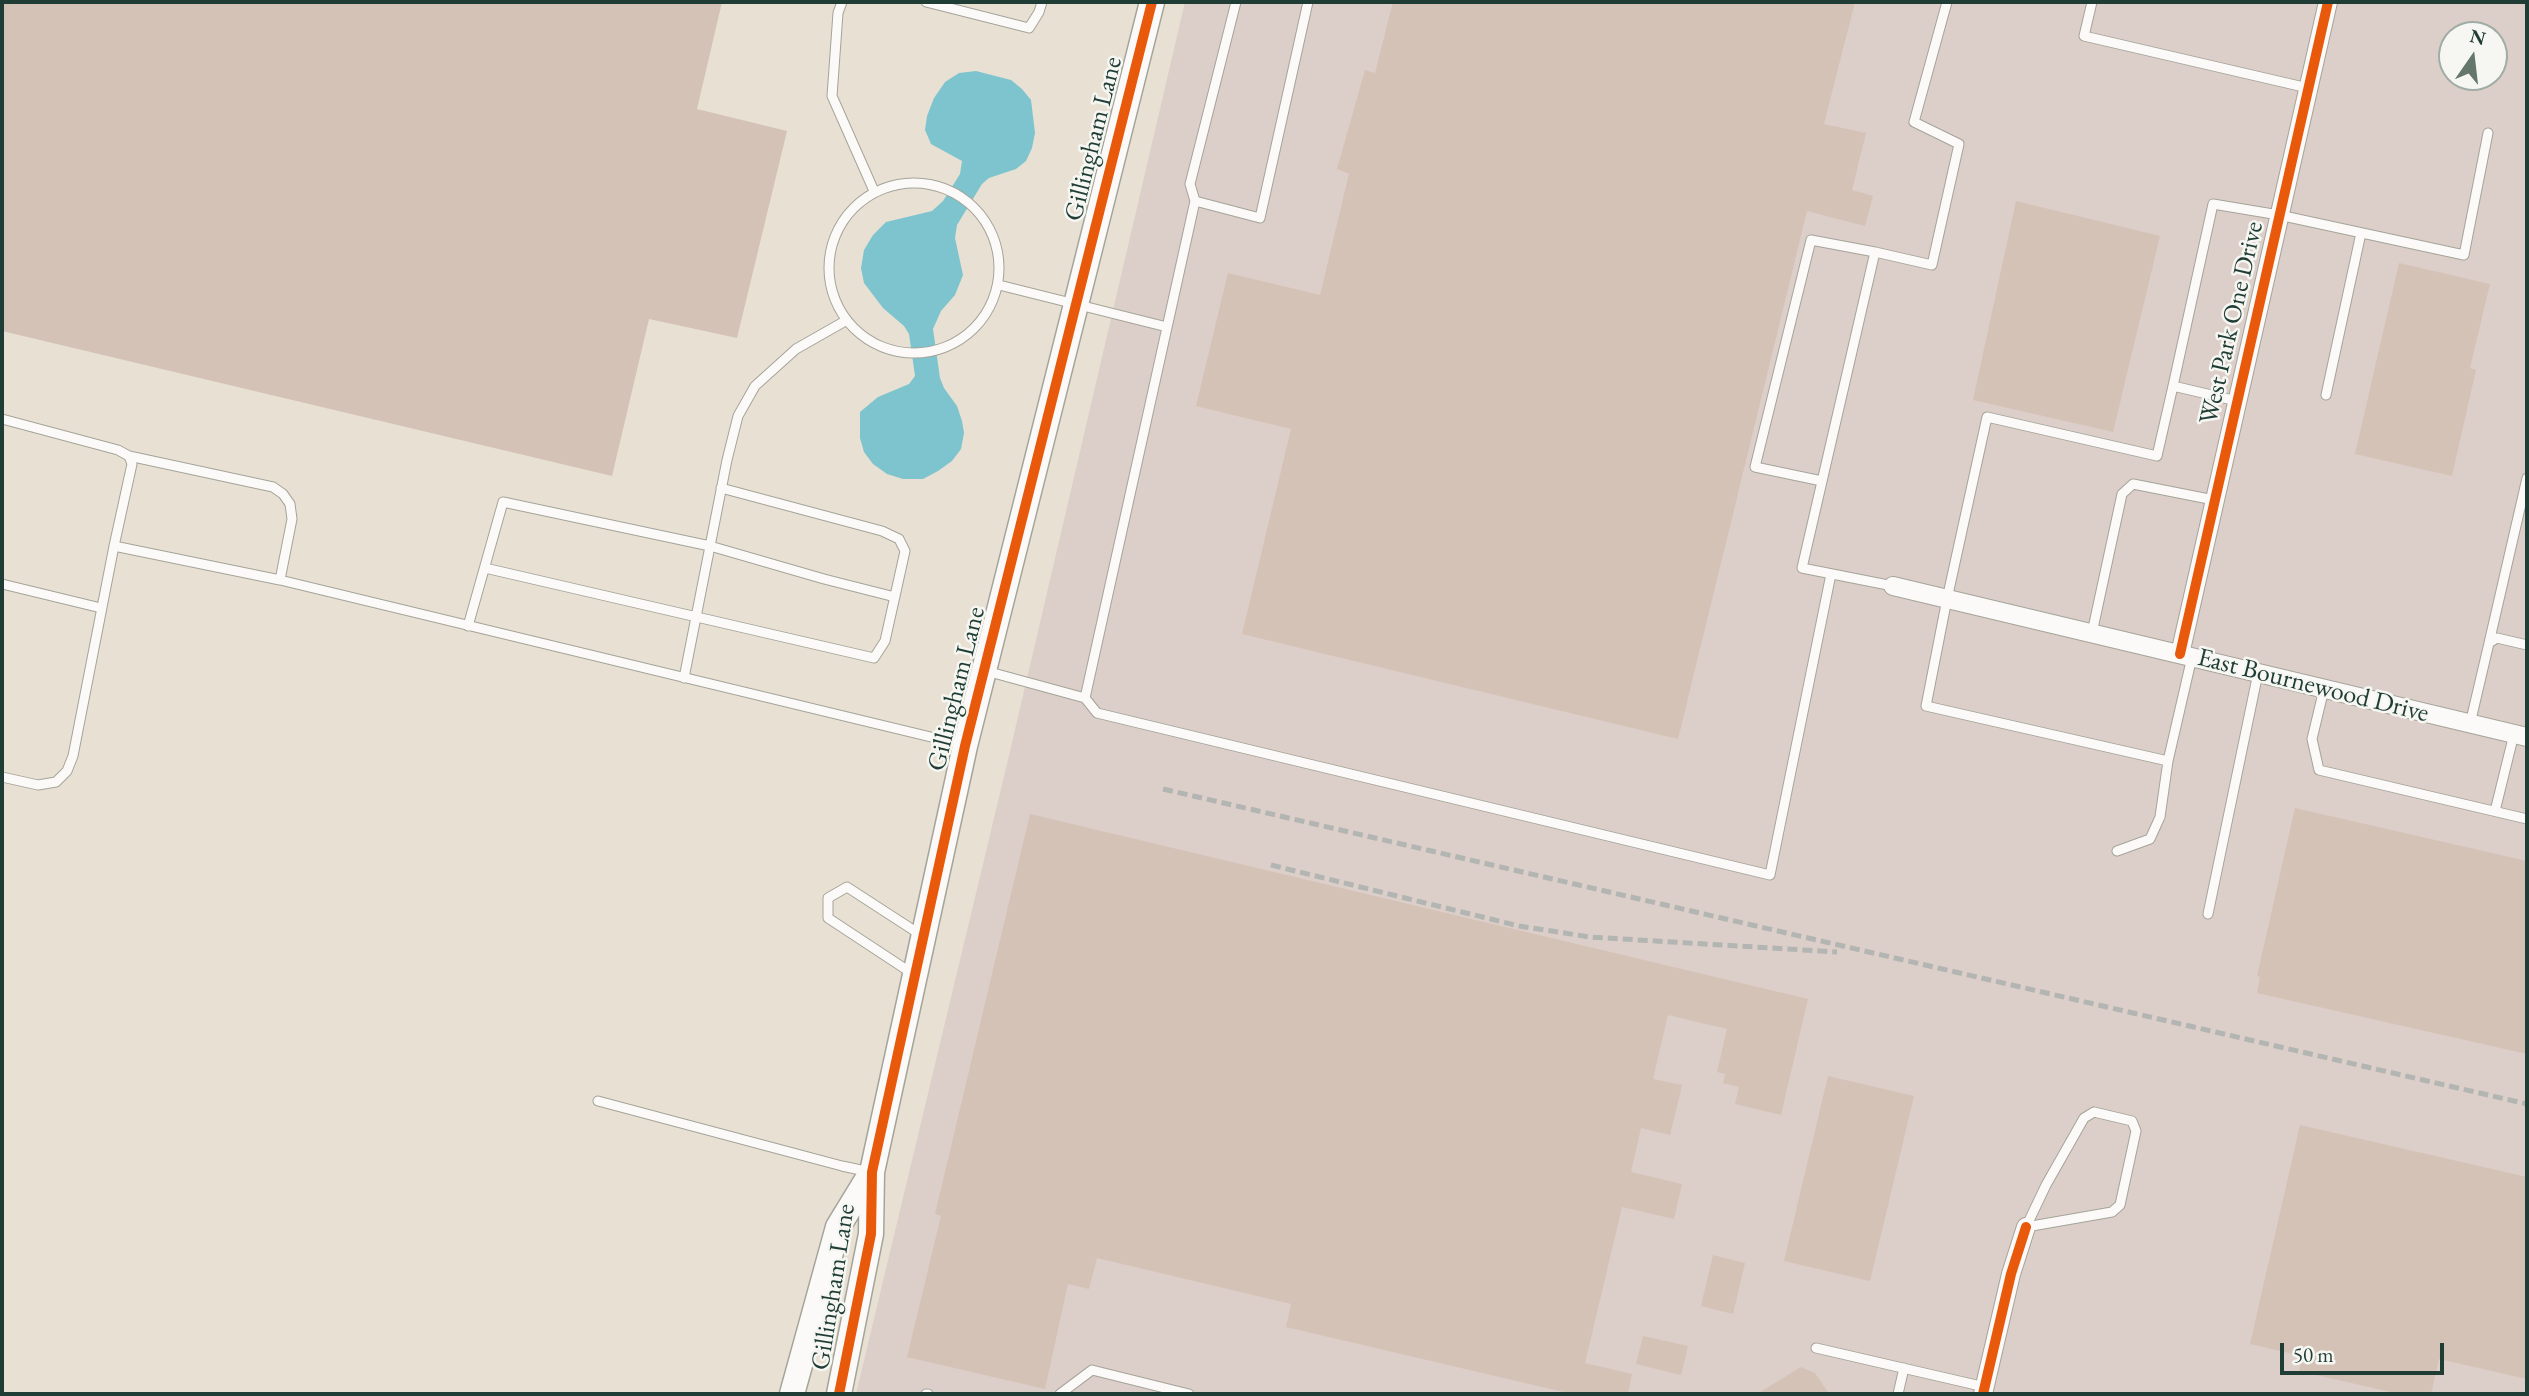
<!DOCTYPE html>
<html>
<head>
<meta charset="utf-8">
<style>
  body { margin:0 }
  #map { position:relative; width:2529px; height:1396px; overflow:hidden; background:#e8e0d2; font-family:"EB Garamond",serif }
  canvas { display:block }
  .frame { position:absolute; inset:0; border:4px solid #1f3d34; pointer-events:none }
  .north { position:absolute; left:2438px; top:21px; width:70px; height:70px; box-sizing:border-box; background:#f6f6f2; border:2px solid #a0aca6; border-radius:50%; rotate:14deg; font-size:19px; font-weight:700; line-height:28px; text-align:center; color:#1f3d34 }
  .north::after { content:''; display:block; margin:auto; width:24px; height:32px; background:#65766b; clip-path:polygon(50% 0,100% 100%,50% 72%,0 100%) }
  .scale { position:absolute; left:2280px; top:1343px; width:164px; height:32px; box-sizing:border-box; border:4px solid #1f3d34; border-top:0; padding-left:9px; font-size:21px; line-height:24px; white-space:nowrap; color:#1f3d34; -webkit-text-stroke:5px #f6f6f2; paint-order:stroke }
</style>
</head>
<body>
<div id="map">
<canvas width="2529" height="1396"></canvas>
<div class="frame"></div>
<div class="north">N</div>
<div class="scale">50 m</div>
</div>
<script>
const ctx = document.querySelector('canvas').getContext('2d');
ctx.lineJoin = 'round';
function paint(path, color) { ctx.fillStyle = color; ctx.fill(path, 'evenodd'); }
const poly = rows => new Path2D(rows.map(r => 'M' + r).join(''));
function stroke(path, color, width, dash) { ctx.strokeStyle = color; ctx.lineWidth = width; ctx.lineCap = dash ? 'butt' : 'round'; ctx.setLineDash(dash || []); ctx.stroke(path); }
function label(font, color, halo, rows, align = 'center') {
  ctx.font = font + ' "EB Garamond",serif'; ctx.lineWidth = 5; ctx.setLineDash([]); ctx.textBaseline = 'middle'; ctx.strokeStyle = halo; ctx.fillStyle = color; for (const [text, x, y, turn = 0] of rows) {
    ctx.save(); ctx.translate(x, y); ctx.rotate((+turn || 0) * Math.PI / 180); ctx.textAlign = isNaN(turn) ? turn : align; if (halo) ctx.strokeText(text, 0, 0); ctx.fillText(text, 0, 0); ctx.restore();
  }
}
const industrial = poly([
  [1185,2,2527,2,2527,1394,856,1394,1007,764],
  [2452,35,2494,35,2494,77,2452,77]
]);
const water = poly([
  [976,71,1011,80,1022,89,1031,100,1035,133,1032,148,1026,161,1016,169,989,178,982,184,957,225,955,238,963,275,955,295,941,311,933,329,940,378,944,388,957,406,962,421,964,433,961,449,952,461,938,471,923,479,903,479,887,474,873,464,864,452,860,438,860,412,878,397,909,384,915,376,909,334,904,326,883,308,864,283,861,268,864,250,873,235,886,222,932,211,943,201,960,174,962,161,931,144,925,130,927,116,934,98,945,82,959,73]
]);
const building = poly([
  [2,2,722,2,697,109,787,131,737,338,649,319,612,476,2,331],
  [1393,2,1855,2,1824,124,1866,133,1852,190,1873,196,1865,226,1807,211,1678,739,1242,634,1291,429,1196,406,1228,273,1320,295,1349,174,1337,169,1365,70,1375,73],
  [2016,201,2160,236,2113,432,1973,400],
  [2399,263,2490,284,2470,368,2476,370,2452,476,2355,454],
  [2295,808,2527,861,2527,1054,2257,993,2260,977,2257,976],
  [1030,814,1808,999,1781,1115,1735,1104,1739,1087,1723,1083,1725,1074,1717,1072,1727,1029,1668,1015,1653,1079,1682,1085,1670,1135,1641,1128,1631,1172,1682,1184,1674,1219,1622,1207,1585,1363,1632,1374,1628,1394,1572,1394,1286,1327,1291,1304,1097,1258,1089,1289,1068,1284,1045,1389,907,1357,941,1216,935,1214],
  [1828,1076,1914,1096,1870,1281,1784,1261],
  [2300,1125,2527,1177,2527,1379,2439,1359,2431,1394,2399,1394,2299,1371,2302,1356,2250,1344],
  [1713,1255,1745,1263,1733,1314,1701,1306],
  [1643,1336,1688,1346,1681,1375,1636,1364],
  [1801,1367,1815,1373,1829,1394,1757,1394]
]);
const lane = poly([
  [842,2,838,13,832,96,874,191],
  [926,2,1029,28,1039,12,1042,2],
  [2092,2,2084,36,2308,88],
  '829 268a85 85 0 1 1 170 0a85 85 0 1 1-170 0Z',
  [1195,201,1190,184,1236,2],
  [999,285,1167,327],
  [2173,386,2157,456,1987,417,1947,599,1926,706,2168,761,2192,657],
  [2326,395,2361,233],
  [2237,401,2173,386,2213,204,2279,215,2464,255,2488,133],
  [2,419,118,450,129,456,132,464,114,546,280,580,964,745],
  [129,456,273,487,283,494,290,504,292,519,280,580],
  [1822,481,1755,467,1811,240,1875,252],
  [485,568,874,658,885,641,905,551,899,539,882,531,721,488],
  [2,584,101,608],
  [1893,586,1802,568,1875,252,1932,265,1959,144,1914,122,1947,2],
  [468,626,503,502,710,546,824,579,895,597],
  [2092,633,2122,494,2133,484,2214,500],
  [2489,643,2527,478],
  [986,671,1085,698,1097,713,1770,875,1831,574],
  [684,678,727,460,738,416,755,386,796,349,847,320],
  [2324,689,2312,739,2319,770,2527,819],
  [1085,698,1195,201,1260,218,1308,2],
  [2470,724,2489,643,2497,638,2527,645],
  [2,777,38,785,56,782,67,771,73,756,114,546],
  [2495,811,2514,734],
  [2117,851,2150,839,2160,817,2168,761],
  [2208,914,2258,673],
  [913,974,828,918,828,898,847,887,921,935],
  [598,1101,842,1166,870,1172],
  [2094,1112,2132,1121,2136,1131,2120,1205,2112,1212,2026,1227,2046,1185,2084,1118,2094,1112],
  [1816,1348,1985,1387],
  [926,1394,928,1394],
  [1060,1394,1092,1370,1189,1394],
  [1898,1394,1904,1368]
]);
const street = poly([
  [1893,586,2527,737],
  [2180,654,2328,2],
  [1983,1394,2011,1274,2026,1227]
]);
const secondary = poly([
  [792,1394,838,1227,871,1173],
  [839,1394,871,1234,872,1172,965,746,1152,2]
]);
const rail = poly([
  [1163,789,2527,1104],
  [1271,865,1519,926,1590,937,1837,952]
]);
const cycleway = poly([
  [2180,654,2328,2],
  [839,1394,871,1234,872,1172,965,746,1152,2],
  [1983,1394,2011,1274,2026,1227]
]);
const streetNames = [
  ["Gillingham Lane",1094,139,-76],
  ["West Park One Drive",2232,323,-77],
  ["East Bournewood Drive",2313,686,14],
  ["Gillingham Lane",957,689,-76],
  ["Gillingham Lane",834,1287,-81]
];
paint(industrial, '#dccec8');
paint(water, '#7ec4cf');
paint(building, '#d4c2b7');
stroke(lane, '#a4a49a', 11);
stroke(street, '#a4a49a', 20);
stroke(secondary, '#a4a49a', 27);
stroke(lane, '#fcfaf8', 9);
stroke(street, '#fcfaf8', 18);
stroke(secondary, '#fcfaf8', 24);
stroke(rail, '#b2b5b2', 5, [10, 5]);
stroke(cycleway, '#e8590c', 10);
label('26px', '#1f3d34', '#f6f6f2', streetNames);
</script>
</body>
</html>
